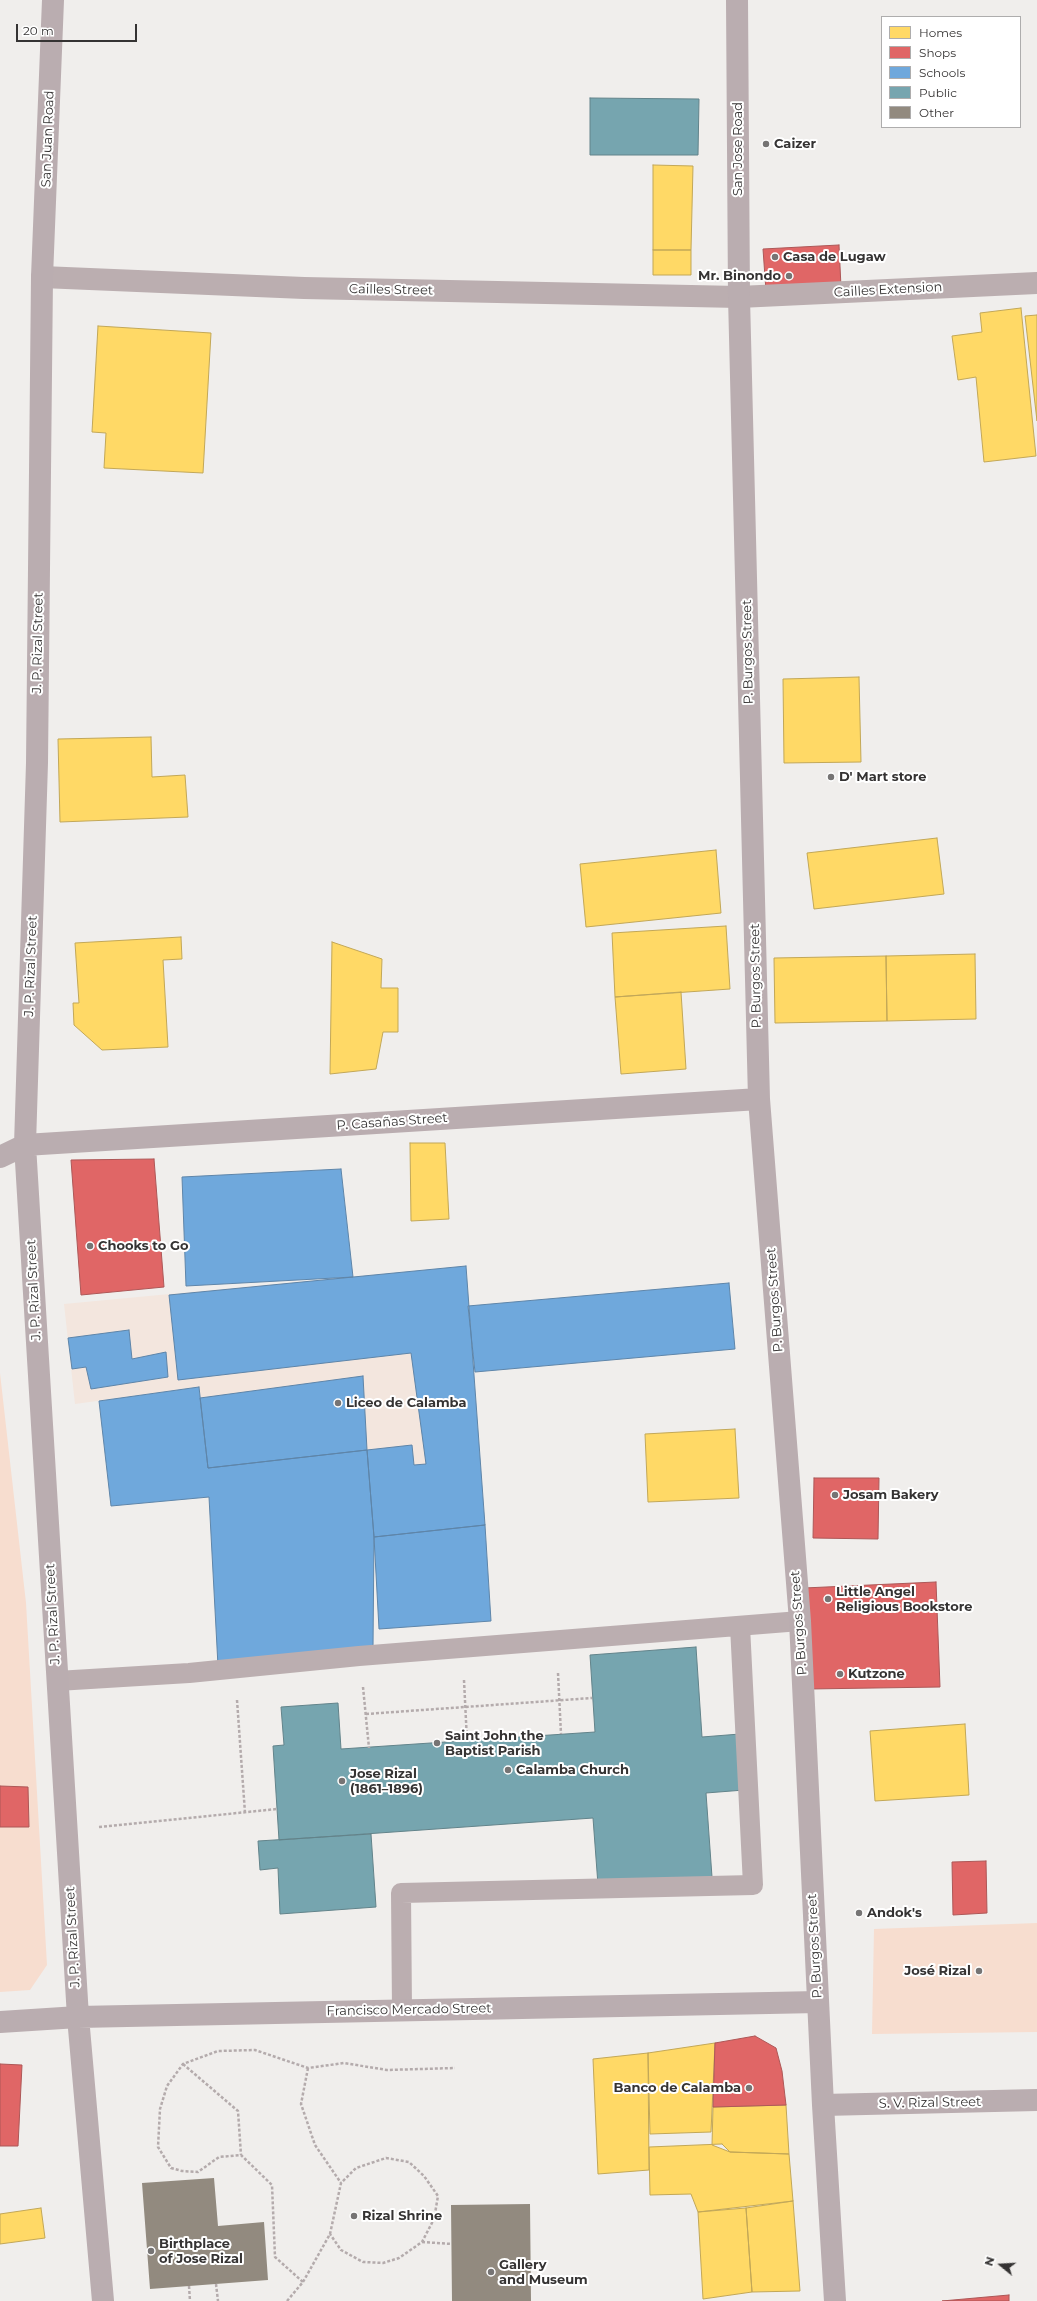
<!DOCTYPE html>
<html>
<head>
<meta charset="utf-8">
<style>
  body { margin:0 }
  #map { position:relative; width:1037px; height:2301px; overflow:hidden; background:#f0eeec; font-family:Montserrat,sans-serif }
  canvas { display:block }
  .legend { position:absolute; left:881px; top:16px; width:140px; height:112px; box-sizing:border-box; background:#fff; border:1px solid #aeadad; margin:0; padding:5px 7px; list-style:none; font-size:12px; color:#353333 }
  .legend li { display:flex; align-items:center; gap:8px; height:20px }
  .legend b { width:20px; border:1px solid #aeadad }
  .north { position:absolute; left:981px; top:2245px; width:40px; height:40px; -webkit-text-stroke:3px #fff; paint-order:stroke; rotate:288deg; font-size:11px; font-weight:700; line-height:16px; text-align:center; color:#353333 }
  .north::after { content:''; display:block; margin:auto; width:14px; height:18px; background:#353333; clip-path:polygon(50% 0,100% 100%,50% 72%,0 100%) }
  .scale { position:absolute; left:16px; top:24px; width:121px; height:18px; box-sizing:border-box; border:2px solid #353333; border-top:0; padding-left:5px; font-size:12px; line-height:14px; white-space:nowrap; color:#353333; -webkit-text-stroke:3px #fff; paint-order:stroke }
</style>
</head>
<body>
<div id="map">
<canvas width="1037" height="2301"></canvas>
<ul class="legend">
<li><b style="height:11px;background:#ffd966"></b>Homes</li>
<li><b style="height:11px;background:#e06666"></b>Shops</li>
<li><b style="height:11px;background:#6fa8dc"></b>Schools</li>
<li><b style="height:11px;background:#76a5af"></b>Public</li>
<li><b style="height:11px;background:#928a7f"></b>Other</li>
</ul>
<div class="north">N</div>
<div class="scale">20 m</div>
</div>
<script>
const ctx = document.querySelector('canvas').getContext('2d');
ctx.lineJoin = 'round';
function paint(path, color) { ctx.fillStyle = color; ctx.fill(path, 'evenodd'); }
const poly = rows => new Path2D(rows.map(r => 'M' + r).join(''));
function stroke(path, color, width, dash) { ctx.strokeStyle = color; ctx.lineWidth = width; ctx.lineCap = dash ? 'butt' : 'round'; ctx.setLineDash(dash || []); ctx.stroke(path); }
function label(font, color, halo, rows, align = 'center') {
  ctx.font = font + ' Montserrat,sans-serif'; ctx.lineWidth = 4; ctx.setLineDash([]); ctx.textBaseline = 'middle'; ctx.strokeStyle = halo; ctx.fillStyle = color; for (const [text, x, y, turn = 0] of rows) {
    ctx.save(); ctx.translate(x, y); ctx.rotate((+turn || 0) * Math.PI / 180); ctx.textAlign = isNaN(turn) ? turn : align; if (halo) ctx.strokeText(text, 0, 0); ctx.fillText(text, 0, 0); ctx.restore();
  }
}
const education = poly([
  [466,1266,485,1525,374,1537,367,1450,208,1468,199,1387,75,1404,64,1304]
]);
const green = poly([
  [0,1373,26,1603,47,1965,30,1990,0,1992],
  [1037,1923,1037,2032,872,2034,874,1929]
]);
const homes = poly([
  [653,165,693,166,691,250,653,250,653,165],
  [653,250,691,250,691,275,653,275,653,250],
  [1021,308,1036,456,984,462,976,377,958,380,952,336,982,332,980,313,1021,308],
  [1037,315,1037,421,1025,316,1037,315],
  [98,326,211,333,203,473,104,468,106,433,92,432,98,326],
  [859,677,861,762,784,763,783,679,859,677],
  [151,737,152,777,185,775,188,817,60,822,58,739,151,737],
  [937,838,944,894,814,909,807,853,937,838],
  [716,850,721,913,586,927,580,864,716,850],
  [726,926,730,989,615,997,612,933,726,926],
  [181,937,182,959,163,960,168,1047,102,1050,74,1025,73,1003,79,1003,75,943,181,937],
  [332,942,382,959,381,988,398,988,398,1032,383,1032,376,1069,330,1074,332,942],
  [975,954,976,1019,887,1021,886,956,975,954],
  [886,956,887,1021,775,1023,774,958,886,956],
  [681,992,686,1069,621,1074,615,997,681,992],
  [410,1143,445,1143,449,1219,411,1221,410,1143],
  [735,1429,739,1498,648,1502,645,1434,735,1429],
  [965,1724,969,1795,875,1801,870,1731,965,1724],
  [715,2043,711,2132,650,2134,648,2053,715,2043],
  [648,2053,649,2170,598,2174,593,2059,648,2053],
  [786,2105,789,2154,730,2152,712,2145,713,2107,786,2105],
  [722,2144,730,2152,789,2154,793,2201,698,2212,691,2194,650,2195,649,2147,722,2144],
  [793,2201,800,2291,752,2292,746,2208,793,2201],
  [41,2208,45,2238,0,2244,0,2214,41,2208],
  [746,2208,752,2292,703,2299,698,2212,746,2208]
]);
const shops = poly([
  [839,245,841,287,766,291,763,249,839,245],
  [154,1159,164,1287,81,1295,71,1160,154,1159],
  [814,1478,879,1478,878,1539,813,1538,814,1478],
  [936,1582,940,1687,809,1689,804,1588,936,1582],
  [0,1786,28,1787,29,1827,0,1827,0,1786],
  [986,1861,987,1913,953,1915,952,1862,986,1861],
  [755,2036,776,2048,782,2071,786,2105,713,2107,715,2043,755,2036],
  [0,2064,22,2065,18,2146,0,2146,0,2064],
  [1009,2295,1009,2301,942,2301,1009,2295]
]);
const schools = poly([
  [341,1169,353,1277,186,1286,182,1177,341,1169],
  [466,1266,485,1525,374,1537,367,1450,412,1445,414,1465,426,1464,411,1353,178,1380,169,1295,466,1266],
  [729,1283,735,1349,475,1372,468,1306,729,1283],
  [129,1330,132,1359,166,1352,168,1377,91,1389,86,1367,72,1369,68,1338,129,1330],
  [363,1376,367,1450,208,1468,200,1398,363,1376],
  [199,1387,208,1468,367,1450,374,1537,373,1647,218,1666,209,1497,111,1506,99,1401,199,1387],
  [485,1525,491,1621,379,1629,374,1537,485,1525]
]);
const public = poly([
  [590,98,699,99,698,155,590,155,590,98],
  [696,1647,702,1737,740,1734,744,1790,706,1793,712,1877,598,1885,593,1818,279,1840,273,1746,284,1745,281,1707,338,1703,341,1749,595,1732,590,1655,696,1647],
  [371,1834,376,1907,280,1914,278,1868,260,1870,258,1841,371,1834]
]);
const building = poly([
  [214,2178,218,2226,264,2222,268,2280,150,2289,142,2183],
  [530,2204,531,2301,452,2301,451,2205]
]);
const path = poly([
  [558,1673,561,1734],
  [464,1680,467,1741],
  [363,1687,369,1748],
  [237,1700,245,1813],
  [366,1714,592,1698],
  [99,1827,277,1809],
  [183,2064,238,2111,241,2155],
  [308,2068,301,2104,315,2145,341,2183],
  [422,2242,452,2244],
  [303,2282,330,2234,341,2183,356,2168,386,2158,409,2162,424,2176,438,2196,434,2219,422,2242,399,2258,383,2263,363,2262,341,2250,330,2234],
  [216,2284,218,2301],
  [189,2286,190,2301],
  [287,2301,303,2282,275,2257,272,2185,241,2155,219,2157,198,2172,182,2171,171,2168,158,2147,160,2109,167,2086,183,2064,218,2051,255,2050,308,2068,344,2063,387,2070,455,2068]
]);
const lane = poly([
  [57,1681,189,1673,359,1656,800,1621],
  [402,2010,401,1893,753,1885,740,1626]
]);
const street = poly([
  [42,277,304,288,739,297,1037,283]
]);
const secondary = poly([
  [53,0,42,277,37,763,25,1145,78,2017,103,2301],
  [737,0,739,297,759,1099,800,1621,823,2105,835,2301],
  [0,1157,25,1145,759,1099],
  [0,2022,78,2017,818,2002],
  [823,2105,1037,2100]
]);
const markers = [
  [766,144,4,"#767474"],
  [775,257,4,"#767474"],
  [789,276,4,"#767474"],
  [831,777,4,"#767474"],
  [90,1246,4,"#767474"],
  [338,1403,4,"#767474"],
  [835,1495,4,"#767474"],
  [828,1599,4,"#767474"],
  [840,1674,4,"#767474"],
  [437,1743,4,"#767474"],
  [508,1770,4,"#767474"],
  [342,1781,4,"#767474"],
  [859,1913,4,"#767474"],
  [979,1971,4,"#767474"],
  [749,2088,4,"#767474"],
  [354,2216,4,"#767474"],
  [151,2251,4,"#767474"],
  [491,2272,4,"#767474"]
];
const streetNames = [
  ["San Juan Road",48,139,-88],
  ["San Jose Road",738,149,-90],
  ["Cailles Street",391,290,1],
  ["Cailles Extension",888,290,-3],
  ["J. P. Rizal Street",38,643,-89],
  ["P. Burgos Street",748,652,-91],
  ["J. P. Rizal Street",31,966,-88],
  ["P. Burgos Street",756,976,-91],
  ["P. Casañas Street",392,1122,-4],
  ["J. P. Rizal Street",34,1290,-93],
  ["P. Burgos Street",775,1300,-94],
  ["J. P. Rizal Street",53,1614,-93],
  ["P. Burgos Street",799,1623,-94],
  ["J. P. Rizal Street",73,1937,-93],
  ["P. Burgos Street",815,1946,-93],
  ["Francisco Mercado Street",409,2010,-1],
  ["S. V. Rizal Street",930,2103,-1]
];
const poiNames = [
  ["Caizer",774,144],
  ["Casa de Lugaw",783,257],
  ["Mr. Binondo",781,276,"right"],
  ["D' Mart store",839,777],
  ["Chooks to Go",98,1246],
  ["Liceo de Calamba",346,1403],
  ["Josam Bakery",843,1495],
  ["Little Angel",836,1592],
  ["Religious Bookstore",836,1607],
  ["Kutzone",848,1674],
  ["Saint John the",445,1736],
  ["Baptist Parish",445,1751],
  ["Calamba Church",516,1770],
  ["Jose Rizal",350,1774],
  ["(1861–1896)",350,1789],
  ["Andok's",867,1913],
  ["José Rizal",971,1971,"right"],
  ["Banco de Calamba",741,2088,"right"],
  ["Rizal Shrine",362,2216],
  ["Birthplace",159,2244],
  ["of Jose Rizal",159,2259],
  ["Gallery",499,2265],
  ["and Museum",499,2280]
];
paint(education, '#f3e6de');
paint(green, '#f7ddcf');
paint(homes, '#ffd966');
stroke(homes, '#c2a757', 1);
paint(shops, '#e06666');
stroke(shops, '#ad5757', 1);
paint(schools, '#6fa8dc');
stroke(schools, '#5e85a9', 1);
paint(public, '#76a5af');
stroke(public, '#62838a', 1);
paint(building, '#928a7f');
stroke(path, '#b4abac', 2.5, [3, 2]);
stroke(lane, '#bbaeb0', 20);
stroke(street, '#bbaeb0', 22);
stroke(secondary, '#baadb0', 22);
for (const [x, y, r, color] of markers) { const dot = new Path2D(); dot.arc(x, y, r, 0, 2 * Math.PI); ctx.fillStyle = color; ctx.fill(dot); stroke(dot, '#fff', 1.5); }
label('13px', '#353333', '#fff', streetNames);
label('bold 13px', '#353333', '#fff', poiNames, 'left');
</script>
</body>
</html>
